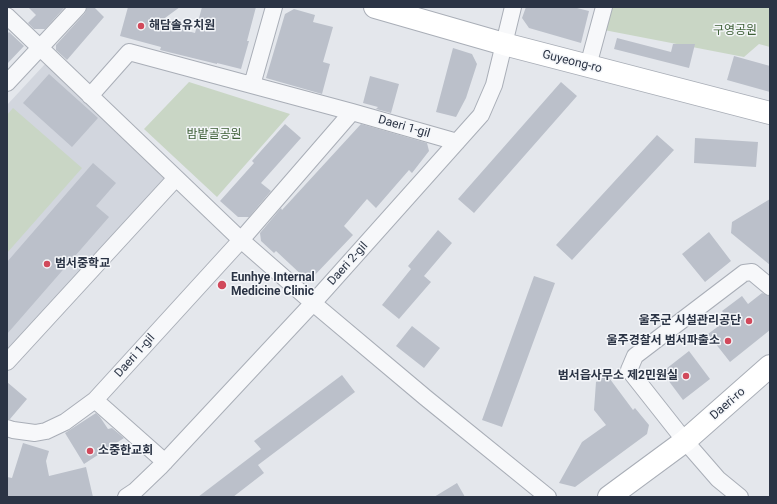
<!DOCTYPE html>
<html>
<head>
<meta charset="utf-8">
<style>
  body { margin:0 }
  #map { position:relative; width:777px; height:504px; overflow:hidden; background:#e4e7ec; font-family:Roboto,sans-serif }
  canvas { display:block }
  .frame { position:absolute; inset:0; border:8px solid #2b3445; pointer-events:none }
</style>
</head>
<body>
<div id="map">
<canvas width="777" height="504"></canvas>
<div class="frame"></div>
</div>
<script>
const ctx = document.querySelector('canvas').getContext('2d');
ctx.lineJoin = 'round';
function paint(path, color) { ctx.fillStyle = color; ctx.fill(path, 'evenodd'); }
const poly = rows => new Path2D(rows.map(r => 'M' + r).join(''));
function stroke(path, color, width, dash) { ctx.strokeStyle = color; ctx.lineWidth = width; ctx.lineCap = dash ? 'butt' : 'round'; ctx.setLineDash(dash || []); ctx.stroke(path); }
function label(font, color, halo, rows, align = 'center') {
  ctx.font = font + ' Roboto,"Noto Sans KR",sans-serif'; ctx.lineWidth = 3; ctx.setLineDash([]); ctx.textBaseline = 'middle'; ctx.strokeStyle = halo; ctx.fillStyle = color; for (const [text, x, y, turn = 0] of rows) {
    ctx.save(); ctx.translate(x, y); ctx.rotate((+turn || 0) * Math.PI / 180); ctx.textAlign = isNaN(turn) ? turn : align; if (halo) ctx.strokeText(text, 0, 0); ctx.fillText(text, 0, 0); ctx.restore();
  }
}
const built = poly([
  [45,64,167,176,7,353,7,105]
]);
const green = poly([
  [609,7,770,7,770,47,759,44,744,57,604,30],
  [189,82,290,114,217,197,144,129],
  [13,108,82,168,7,253,7,115]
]);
const building = poly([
  [28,7,65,7,45,29,34,29,28,23,36,15],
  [87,7,94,7,104,17,67,60,56,50,56,45,85,13],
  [128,7,180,7,158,23,195,33,202,7,256,7,247,41,249,41,241,69,217,63,217,64,160,50,161,47,120,36],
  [526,7,573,7,589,11,581,43,529,28,522,18],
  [294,9,315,15,313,22,333,27,323,62,330,64,322,94,266,78,285,14],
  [9,32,24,46,7,64,7,34],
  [617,38,671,52,673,44,695,44,689,68,614,49],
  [453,48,472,54,477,64,466,98,456,117,436,112],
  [734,56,770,66,770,92,727,80],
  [49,74,98,118,72,147,23,103],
  [370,76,399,84,391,113,376,109,378,107,363,103],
  [561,82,577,96,474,213,458,199],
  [285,124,301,138,261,183,271,191,249,217,238,217,220,201,254,163,252,161],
  [361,124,427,143,429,151,412,173,409,170,376,208,367,199,344,226,353,235,312,278,306,279,276,251,274,253,261,241,260,233,281,208,282,210],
  [657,135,674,150,572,260,556,245],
  [695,138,758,142,756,167,694,163],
  [93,163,116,183,96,206,109,217,7,334,7,262],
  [770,199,770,265,731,233,732,222],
  [438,230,452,243,424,276,431,282,399,319,382,305,411,269,408,266],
  [709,232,731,261,705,282,682,254],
  [534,276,555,283,502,427,482,420],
  [762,293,770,296,770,330,730,362,708,334,728,319,722,311,742,296,748,304],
  [412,326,440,348,424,368,396,346],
  [689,351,710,379,683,400,662,372],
  [342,375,355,392,258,465,264,473,233,497,198,497,261,449,254,441],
  [607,375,633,410,635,408,649,425,647,434,575,487,559,483,582,442,606,425,594,410,596,382],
  [7,382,27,399,10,419,7,419],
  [96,413,100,417,108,429,112,428,124,438,84,464,65,433],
  [23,443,49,451,46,461,49,476,86,467,93,497,7,497,7,477,12,478],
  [457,483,465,497,434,497]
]);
const minor = poly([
  [7,16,241,240,313,303,426,398,548,497],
  [588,66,604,7],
  [7,83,78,7],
  [252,85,274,7],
  [90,96,129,52,352,112,457,142],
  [7,362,176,178],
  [95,400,165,462],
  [7,428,13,430,35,433,46,431,65,422,95,400,241,240,352,112],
  [126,497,135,491,160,467,313,303,481,115,494,85,513,7],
  [740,497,718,479,685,441,629,370,635,356,744,273,752,272,770,287]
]);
const secondary = poly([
  [375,7,504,44,770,113],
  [609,497,685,441,770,366]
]);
const markers = [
  [141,26,4,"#d1495b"],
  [47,264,4,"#d1495b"],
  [222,285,5,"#d1495b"],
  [749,321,4,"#d1495b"],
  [728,341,4,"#d1495b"],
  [686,376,4,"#d1495b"],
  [90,451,4,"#d1495b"]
];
const poiNames = [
  ["해담솔유치원",149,26],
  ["범서중학교",55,264],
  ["Eunhye Internal",231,278],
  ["Medicine Clinic",231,292],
  ["울주군 시설관리공단",741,321,"right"],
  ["울주경찰서 범서파출소",720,341,"right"],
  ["범서읍사무소 제2민원실",678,376,"right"],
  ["소중한교회",98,451]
];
const parkNames = [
  ["구영공원",735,31],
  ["밤밭골공원",214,135]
];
const streetNames = [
  ["Guyeong-ro",572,62,14],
  ["Daeri 1-gil",404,127,16],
  ["Daeri 2-gil",348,264,-48],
  ["Daeri 1-gil",135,356,-48],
  ["Daeri-ro",728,404,-41]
];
paint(built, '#d2d6de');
paint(green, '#c9d6c5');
paint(building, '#bbc0ca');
stroke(minor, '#a9aeb7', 18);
stroke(secondary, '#a9aeb7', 24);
stroke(minor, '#f7f8fa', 16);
stroke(secondary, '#fff', 22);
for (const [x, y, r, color] of markers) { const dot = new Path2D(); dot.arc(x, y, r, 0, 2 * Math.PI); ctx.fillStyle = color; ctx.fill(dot); stroke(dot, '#f4f6f9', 1.5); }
label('bold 12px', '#2b3445', '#f4f6f9', poiNames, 'left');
label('12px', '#3f6138', '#f4f6f9', parkNames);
label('12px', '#2b3445', '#f4f6f9', streetNames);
</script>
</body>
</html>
